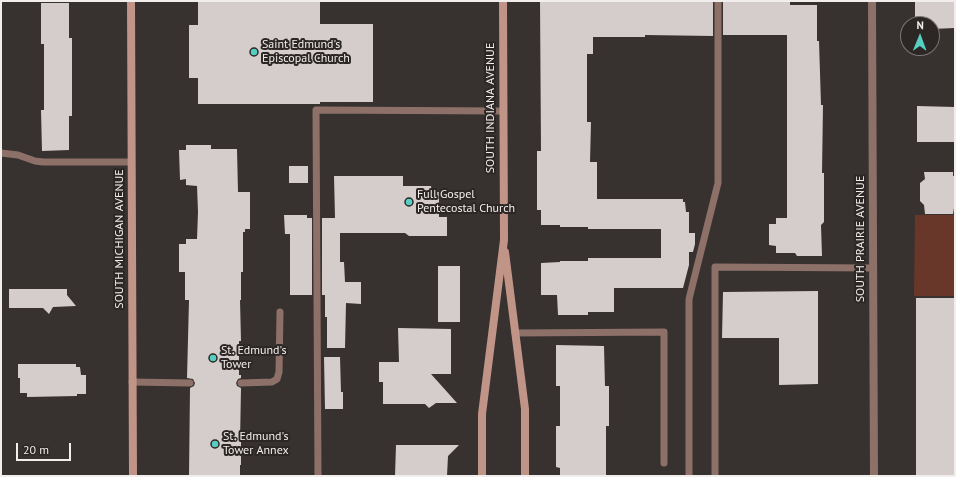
<!DOCTYPE html>
<html>
<head>
<meta charset="utf-8">
<style>
  body { margin:0 }
  #map { position:relative; width:956px; height:477px; overflow:hidden; background:#37312f; font-family:"PT Sans",sans-serif }
  canvas { display:block }
  .frame { position:absolute; inset:0; border:2px solid #f2eeed; pointer-events:none }
  .north { position:absolute; left:900px; top:16px; width:40px; height:40px; box-sizing:border-box; background:#2c2725; border:1px solid #7b7775; border-radius:50%; rotate:1deg; font-size:11px; font-weight:700; line-height:16px; text-align:center; color:#f2eeed }
  .north::after { content:''; display:block; margin:auto; width:14px; height:18px; background:#57cec2; clip-path:polygon(50% 0,100% 100%,50% 72%,0 100%) }
  .scale { position:absolute; left:16px; top:443px; width:55px; height:18px; box-sizing:border-box; border:2px solid #f2eeed; border-top:0; padding-left:5px; font-size:12px; line-height:14px; white-space:nowrap; color:#f2eeed; -webkit-text-stroke:3px #2c2725; paint-order:stroke }
</style>
</head>
<body>
<div id="map">
<canvas width="956" height="477"></canvas>
<div class="frame"></div>
<div class="north">N</div>
<div class="scale">20 m</div>
</div>
<script>
const ctx = document.querySelector('canvas').getContext('2d');
ctx.lineJoin = 'round';
function paint(path, color) { ctx.fillStyle = color; ctx.fill(path, 'evenodd'); }
const poly = rows => new Path2D(rows.map(r => 'M' + r).join(''));
function stroke(path, color, width, dash) { ctx.strokeStyle = color; ctx.lineWidth = width; ctx.lineCap = dash ? 'butt' : 'round'; ctx.setLineDash(dash || []); ctx.stroke(path); }
function label(font, color, halo, rows, align = 'center') {
  ctx.font = font + ' "PT Sans",sans-serif'; ctx.lineWidth = 4; ctx.setLineDash([]); ctx.textBaseline = 'middle'; ctx.strokeStyle = halo; ctx.fillStyle = color; for (const [text, x, y, turn = 0] of rows) {
    ctx.save(); ctx.translate(x, y); ctx.rotate((+turn || 0) * Math.PI / 180); ctx.textAlign = isNaN(turn) ? turn : align; if (halo) ctx.strokeText(text, 0, 0); ctx.fillText(text, 0, 0); ctx.restore();
  }
}
const green = poly([
  [915,215,955,215,955,296,914,296]
]);
const building = poly([
  [198,1,320,1,320,24,373,24,373,102,320,102,320,104,198,104,198,78,189,78,189,25,198,25],
  [540,1,713,1,713,36,645,35,645,37,593,37,593,54,587,54,587,122,591,122,590,162,597,162,597,199,683,199,683,202,685,202,686,212,689,212,689,233,695,233,695,244,693,252,689,252,689,265,683,288,614,288,614,312,588,312,588,315,558,315,557,295,541,295,541,263,560,262,560,261,588,261,588,258,661,258,661,229,588,229,588,227,560,227,560,225,541,225,541,210,537,210,537,151,541,151],
  [723,1,790,1,790,5,817,5,817,41,819,41,821,105,823,105,822,173,824,173,824,222,821,225,822,256,797,256,795,253,776,253,776,246,769,245,769,224,776,224,776,218,787,218,787,35,723,35],
  [915,1,955,1,955,28,932,29,932,24,915,24],
  [41,3,69,3,69,38,72,38,72,116,69,116,69,150,42,151,41,110,44,110,44,44,41,44],
  [917,106,955,107,955,142,917,142],
  [186,145,211,145,211,149,237,149,238,192,250,192,250,229,245,229,245,232,243,232,243,272,241,272,241,300,240,300,241,341,239,341,239,375,241,375,241,378,238,379,236,383,237,386,241,388,240,442,241,442,241,465,240,465,240,476,189,476,190,388,194,386,195,383,193,379,187,378,189,300,185,300,185,272,179,272,179,244,186,244,186,239,197,239,198,212,197,186,186,185,186,179,180,180,179,150,186,150],
  [289,166,308,166,308,183,289,183],
  [924,172,953,172,953,176,955,176,955,208,954,208,953,214,925,214,924,205,920,201,920,183,925,179],
  [334,176,403,176,403,186,431,186,432,192,439,192,439,217,447,217,447,236,409,236,405,233,340,233,340,262,344,262,345,282,361,282,361,304,346,303,345,348,327,348,327,317,325,317,325,295,322,295,322,218,335,218],
  [284,215,307,215,307,218,312,218,312,295,290,295,290,234,285,234],
  [438,266,460,266,460,322,438,322],
  [9,289,67,289,67,295,76,306,53,307,49,314,43,308,9,308],
  [818,291,818,384,779,385,779,338,722,338,723,292],
  [916,298,955,298,955,476,916,476],
  [398,328,451,329,451,374,431,374,457,403,436,403,429,408,425,404,383,404,383,382,379,382,379,362,399,362],
  [556,345,604,346,605,386,609,386,609,426,606,426,606,476,560,476,560,468,556,467,556,426,560,426,560,386,556,386],
  [324,357,340,357,341,392,343,392,343,409,325,409],
  [18,364,76,364,76,367,80,367,81,375,86,375,86,394,77,394,77,396,27,397,27,393,20,393,20,378,18,378],
  [396,445,459,445,448,456,447,476,395,476]
]);
const lane = poly([
  [1,153,18,155,35,161,43,162,131,162],
  [515,333,664,332,664,463],
  [132,382,190,383],
  [241,383,272,382,277,379,279,372,280,312],
  [318,476,316,110,503,111],
  [689,476,689,299,718,183,718,1],
  [715,476,715,267,873,268]
]);
const street = poly([
  [872,1,874,476]
]);
const secondary = poly([
  [131,1,133,476],
  [505,252,525,409,525,476],
  [482,476,482,414,504,240,503,1]
]);
const markers = [
  [254,52,4,"#57cec2"],
  [409,202,4,"#57cec2"],
  [213,358,4,"#57cec2"],
  [215,444,4,"#57cec2"]
];
const poiNames = [
  ["Saint Edmund's",262,45],
  ["Episcopal Church",262,59],
  ["Full Gospel",417,195],
  ["Pentecostal Church",417,209],
  ["St. Edmund's",221,351],
  ["Tower",221,365],
  ["St. Edmund's",223,437],
  ["Tower Annex",223,451]
];
const streetNames = [
  ["SOUTH INDIANA AVENUE",491,108,-90],
  ["SOUTH MICHIGAN AVENUE",120,239,-90],
  ["SOUTH PRAIRIE AVENUE",861,239,-90]
];
paint(green, '#693729');
paint(building, '#d5cdcb');
stroke(lane, '#8d7169', 7);
stroke(street, '#8d7169', 8);
stroke(secondary, '#c09487', 8);
for (const [x, y, r, color] of markers) { const dot = new Path2D(); dot.arc(x, y, r, 0, 2 * Math.PI); ctx.fillStyle = color; ctx.fill(dot); stroke(dot, '#2c2725', 1.5); }
label('12px', '#f2eeed', '#2c2725', poiNames, 'left');
label('12px', '#f2eeed', '#2c2725', streetNames);
</script>
</body>
</html>
